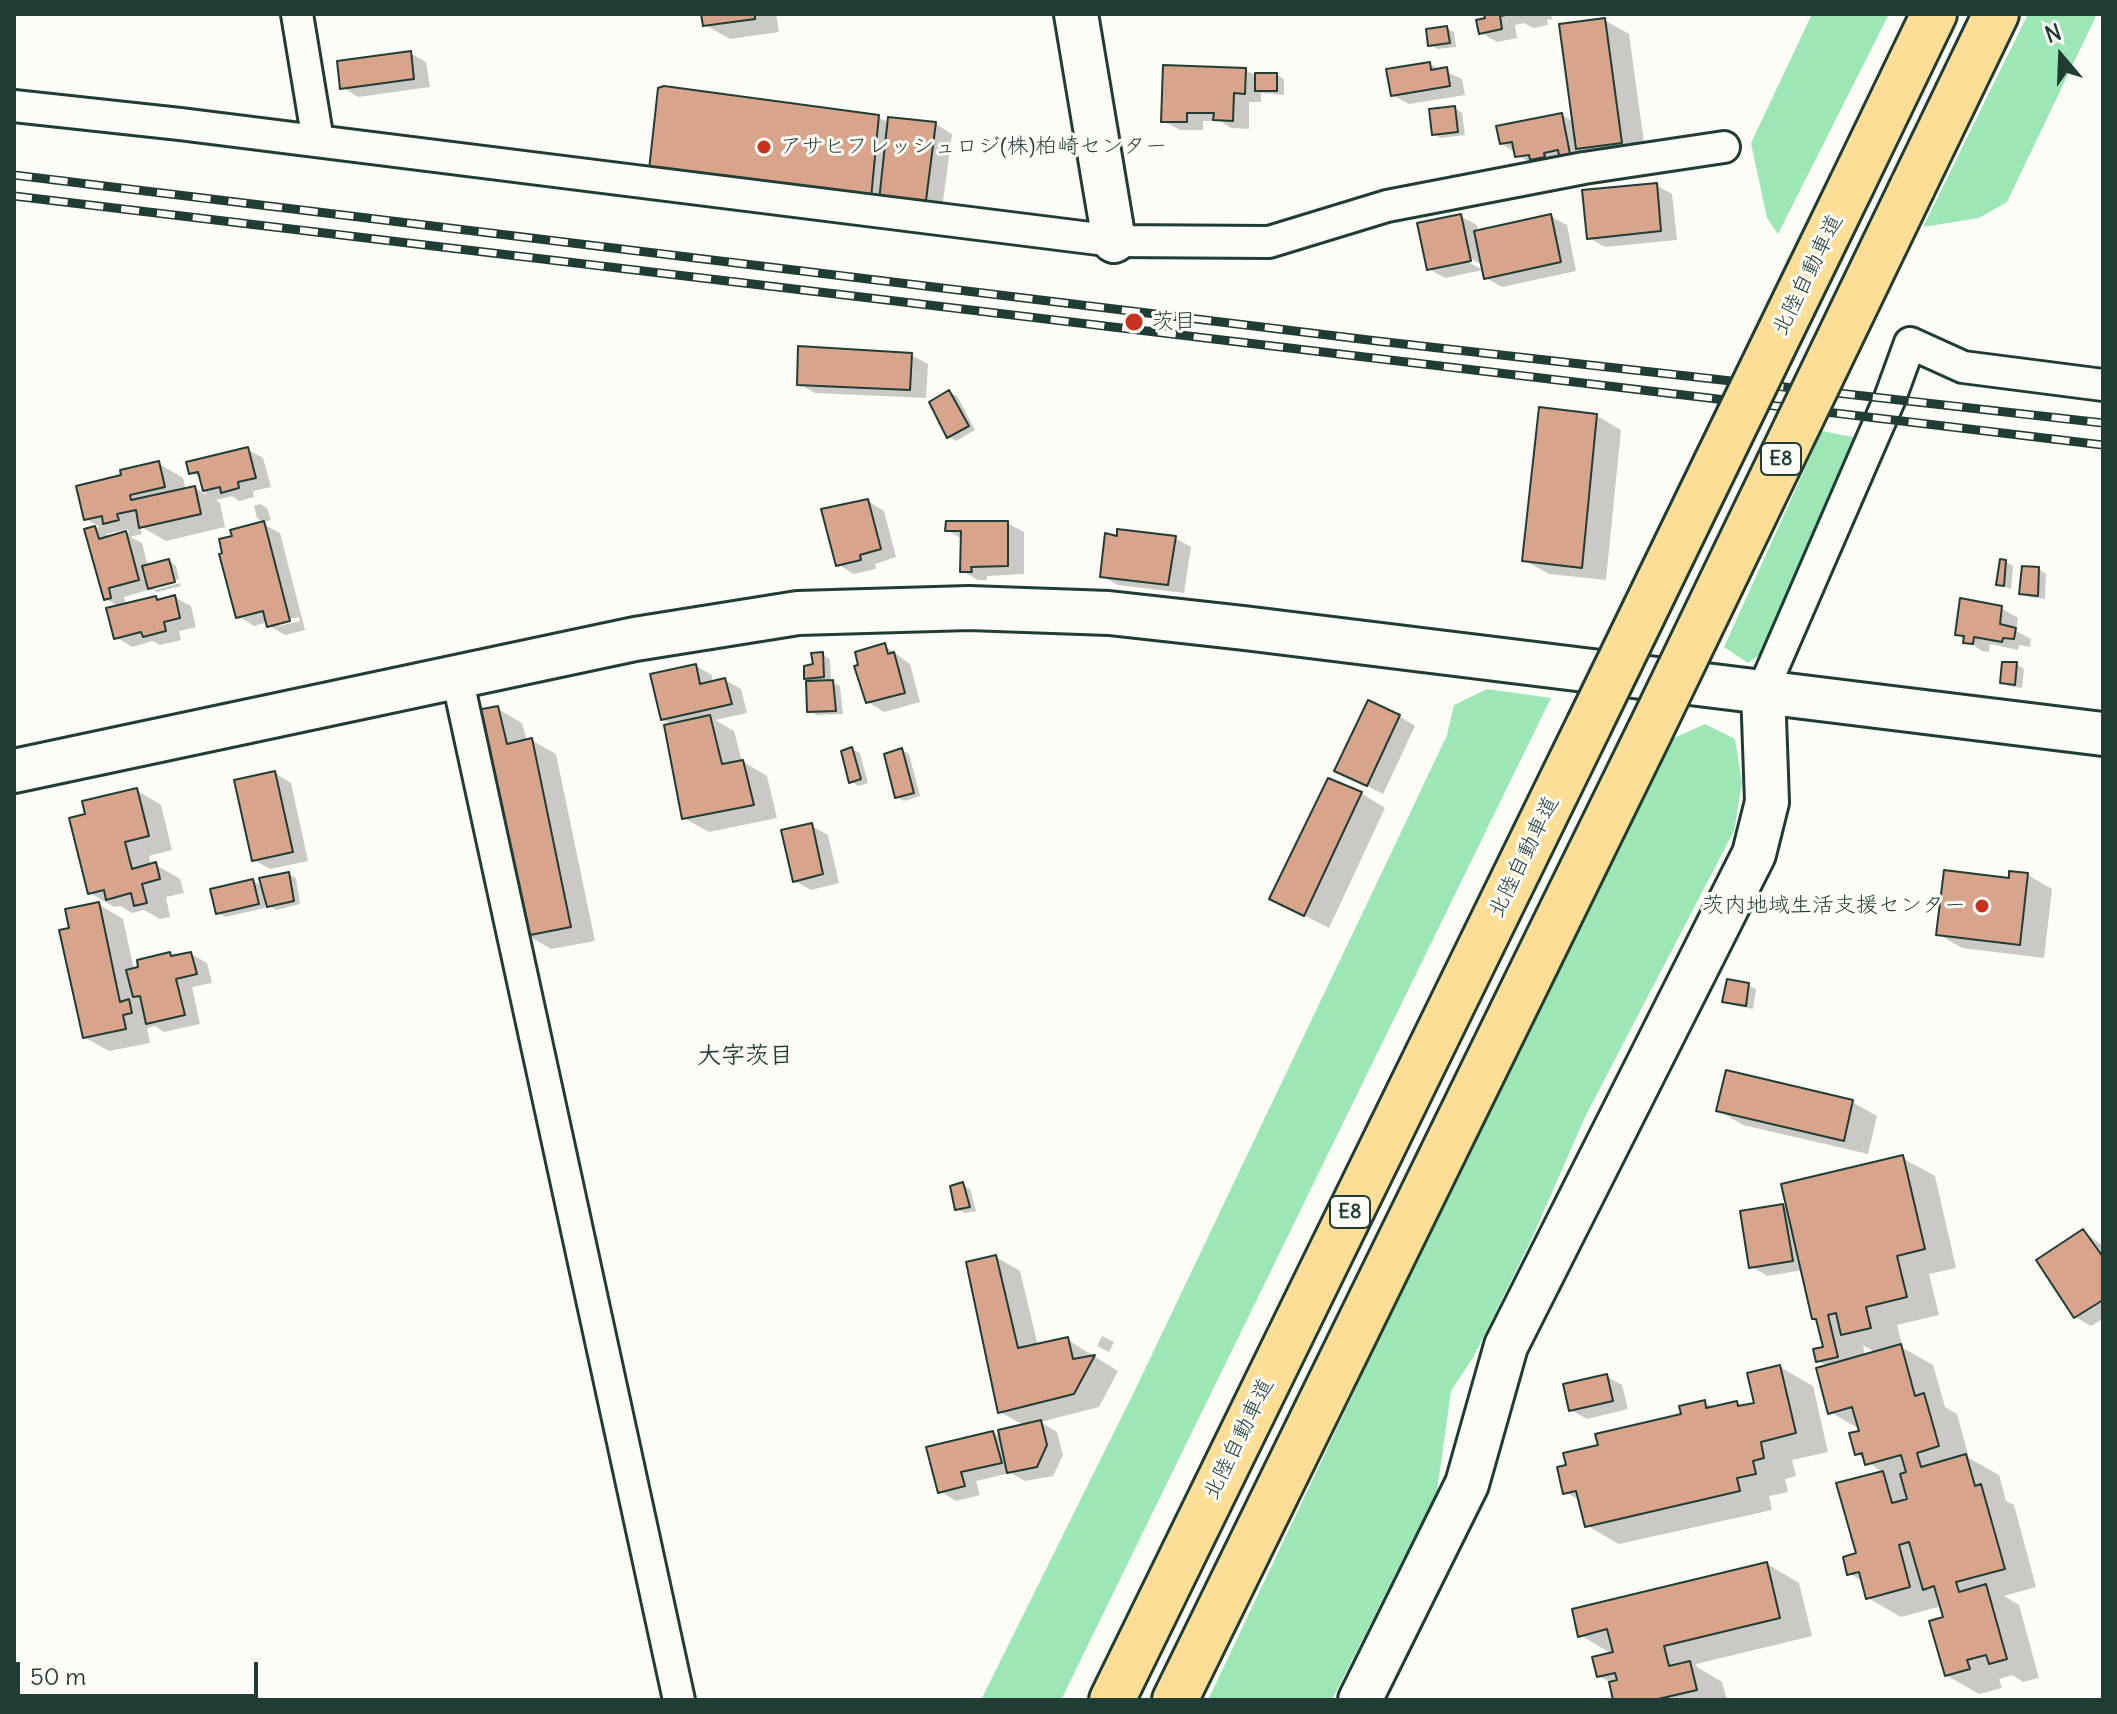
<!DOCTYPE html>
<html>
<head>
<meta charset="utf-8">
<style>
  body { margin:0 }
  #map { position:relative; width:2117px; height:1714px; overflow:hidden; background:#fdfcf7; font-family:Delius,sans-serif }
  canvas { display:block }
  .frame { position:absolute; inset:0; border:16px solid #1f3d34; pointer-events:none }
  .north { position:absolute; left:2021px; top:16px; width:80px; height:80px; -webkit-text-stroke:6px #fdfcf7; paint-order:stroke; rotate:341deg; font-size:22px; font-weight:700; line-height:32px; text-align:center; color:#1f3d34 }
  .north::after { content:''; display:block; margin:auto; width:28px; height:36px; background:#1f3d34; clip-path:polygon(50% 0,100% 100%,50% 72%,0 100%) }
  .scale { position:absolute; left:16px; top:1662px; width:242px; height:36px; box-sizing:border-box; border:4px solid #1f3d34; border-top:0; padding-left:10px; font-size:24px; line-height:28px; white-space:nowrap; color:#1f3d34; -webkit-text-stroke:6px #fdfcf7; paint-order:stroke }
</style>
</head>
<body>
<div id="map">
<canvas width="2117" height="1714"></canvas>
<div class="frame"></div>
<div class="north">N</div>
<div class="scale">50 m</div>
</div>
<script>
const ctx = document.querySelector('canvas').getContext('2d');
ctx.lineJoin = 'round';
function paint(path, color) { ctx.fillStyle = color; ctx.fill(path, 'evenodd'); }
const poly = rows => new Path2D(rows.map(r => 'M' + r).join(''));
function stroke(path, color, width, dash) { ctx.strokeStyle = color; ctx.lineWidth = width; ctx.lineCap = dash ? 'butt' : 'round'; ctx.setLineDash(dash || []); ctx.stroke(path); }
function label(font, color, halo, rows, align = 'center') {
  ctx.font = font + ' Delius,"Klee One",sans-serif'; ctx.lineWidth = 6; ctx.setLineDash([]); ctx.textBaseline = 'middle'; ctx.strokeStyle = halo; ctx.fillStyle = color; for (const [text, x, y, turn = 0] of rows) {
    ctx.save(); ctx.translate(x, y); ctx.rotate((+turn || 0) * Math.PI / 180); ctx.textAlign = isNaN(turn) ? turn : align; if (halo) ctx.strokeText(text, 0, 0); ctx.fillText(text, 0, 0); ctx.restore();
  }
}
const green = poly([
  [1812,14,1889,14,1778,234,1767,218,1751,143],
  [2028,14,2097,14,2007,202,1979,218,1923,227],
  [1822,431,1867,440,1767,650,1748,663,1724,647],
  [1487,689,1551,698,1061,1700,981,1700,1135,1390,1394,847,1447,735,1454,705],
  [1705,724,1735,739,1742,783,1734,831,1586,1115,1532,1238,1474,1356,1451,1391,1437,1491,1332,1700,1208,1700,1544,992,1674,738]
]);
const shadow = poly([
  [703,14,776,14,779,32,730,39,705,25],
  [1486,14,1551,14,1552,19,1547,20,1548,25,1533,28,1524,23,1515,25,1517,38,1497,42,1480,32,1487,19],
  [1604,20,1629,34,1646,157,1602,162,1583,152,1586,163,1533,165,1501,143,1562,115,1574,122],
  [1446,28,1454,32,1456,47,1438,49,1430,45],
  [410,53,426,62,430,87,358,97,342,87],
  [1429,64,1462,79,1465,95,1409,104,1392,95],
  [1245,70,1257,76,1277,75,1284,79,1284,95,1261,93,1261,102,1249,102,1249,129,1231,128,1220,121,1203,121,1203,130,1180,130,1163,121],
  [1455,108,1462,113,1465,135,1441,138,1433,134],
  [878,117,889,123,936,124,952,134,940,224,683,197],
  [1656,185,1672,194,1677,240,1605,247,1589,238],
  [1460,216,1477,225,1478,232,1550,216,1567,225,1576,271,1502,287,1486,278,1484,266,1463,254,1461,258,1483,270,1445,278,1429,269],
  [911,355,928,364,926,398,815,393,799,384],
  [949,392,957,396,975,430,956,441,949,437],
  [1597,416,1621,430,1606,580,1549,574,1524,560],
  [247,449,263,458,271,487,253,491,254,497,239,501,232,496,216,500,220,503,225,527,166,541,140,526,142,534,130,537,142,543,148,567,169,561,176,566,179,579,154,586,154,590,180,583,181,586,157,592,151,589,124,597,126,605,156,598,161,601,174,597,191,606,196,627,179,631,181,640,160,645,153,641,132,647,116,637,119,607,106,599,86,530,100,527,86,519,124,477,158,463,183,478,186,490,195,488,206,495,202,479,191,472],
  [128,529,129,533,112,537,106,534],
  [868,501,884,511,896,557,875,564,876,569,854,574,837,564],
  [260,504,267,508,271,520,264,522,257,518,254,506],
  [1007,523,1024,532,1024,574,987,576,987,580,978,580,962,571,962,539,947,530],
  [263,524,280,533,305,630,285,635,269,626,268,622,254,626,238,616],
  [299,617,300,621,279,626,279,622],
  [1175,538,1191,547,1184,593,1118,585,1102,576],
  [2006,562,2013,566,2011,589,1998,584],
  [2039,569,2046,574,2045,599,2029,597,2021,593],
  [2001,608,2018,618,2016,631,2031,639,2030,647,2019,645,2018,650,1990,644,1989,652,1982,651,1957,634],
  [885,646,910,664,920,702,884,712,868,702],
  [822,654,830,659,831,682,840,686,843,714,817,715,809,710,814,683,806,678],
  [2016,664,2024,669,2022,688,2009,686,2002,682],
  [696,666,712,675,713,683,725,680,741,689,747,713,715,720,734,731,742,761,767,776,777,818,709,832,684,818,673,725,662,719],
  [498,709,522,723,527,741,531,740,556,754,595,941,551,949,527,935],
  [1399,716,1415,726,1383,794,1336,770],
  [852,749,860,753,868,783,858,786,851,781],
  [902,750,909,754,920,796,904,801,897,797],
  [275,773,291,783,308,861,270,869,254,860],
  [136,790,161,805,172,850,149,856,151,866,156,865,180,879,184,893,166,897,170,917,160,919,144,910,132,913,120,906,114,907,90,893,87,815],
  [1361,793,1385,808,1329,928,1272,899],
  [812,826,828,835,839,883,811,890,795,881],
  [288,874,296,878,300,904,276,910,265,903,265,908,225,917,218,912,253,881,264,887],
  [2028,875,2052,889,2044,958,1962,948,1938,934,2010,880],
  [98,904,123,919,134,970,169,954,176,957,191,954,207,963,212,983,192,987,200,1024,164,1032,155,1026,147,1028,150,1043,109,1051,84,1037,71,929],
  [1748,985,1756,989,1753,1009,1732,1005,1725,1001],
  [1852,1102,1877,1116,1868,1154,1743,1125,1718,1110],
  [1902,1158,1935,1176,1956,1268,1929,1274,1939,1315,1897,1325,1903,1348,1933,1365,1945,1407,1957,1414,1969,1458,1999,1475,2006,1501,2014,1505,2036,1587,2004,1596,2019,1605,2039,1678,2023,1682,2012,1675,1999,1679,2002,1688,1979,1694,1946,1675,1945,1618,1942,1606,1901,1617,1868,1598,1863,1582,1849,1573,1858,1555,1883,1473,1856,1453,1863,1431,1830,1412,1828,1366,1818,1361,1825,1348,1819,1321,1814,1318,1803,1270,1767,1276,1751,1266,1783,1206,1789,1209],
  [1863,1345,1876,1353,1865,1356],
  [963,1185,970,1189,976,1211,965,1213,957,1209],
  [2083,1231,2103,1246,2103,1319,2091,1326,2075,1317],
  [996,1257,1020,1271,1038,1346,1068,1340,1118,1371,1099,1407,1040,1422,1057,1432,1063,1455,1053,1476,1025,1481,1011,1473,976,1481,980,1495,956,1501,940,1491,992,1433,1002,1438,1025,1426,1000,1412],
  [1102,1336,1114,1342,1109,1352,1097,1346],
  [1780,1367,1813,1386,1828,1452,1792,1460,1796,1476,1785,1479,1788,1492,1769,1496,1772,1510,1619,1544,1586,1525,1581,1501,1565,1492,1600,1447,1683,1416,1704,1402,1715,1408,1737,1403,1744,1407,1756,1404],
  [1606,1376,1622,1385,1628,1409,1587,1419,1571,1410],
  [1767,1564,1799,1583,1812,1636,1696,1664,1697,1667,1722,1682,1727,1700,1615,1700,1611,1683,1599,1676,1612,1654,1580,1635]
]);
const building = poly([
  [701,14,755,14,755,19,703,26,701,14],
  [1484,14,1512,14,1500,16,1502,29,1479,34,1476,20,1485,18,1484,14],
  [1605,18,1622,143,1576,149,1559,24,1605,18],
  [1447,26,1450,43,1428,46,1426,29,1447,26],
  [411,51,414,79,340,89,337,61,411,51],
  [1430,62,1431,70,1447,67,1450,86,1391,96,1386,69,1430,62],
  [1163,65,1246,68,1245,94,1234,93,1233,121,1213,120,1214,113,1187,113,1187,122,1161,122,1163,65],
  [1255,73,1277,73,1277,91,1255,91,1255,73],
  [664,86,879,115,870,209,648,179,658,88,664,86],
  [1455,106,1458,132,1432,135,1429,109,1455,106],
  [1562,113,1570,154,1559,156,1558,150,1544,153,1545,157,1530,160,1529,155,1515,157,1512,142,1500,144,1496,126,1562,113],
  [888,117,936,122,924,216,878,210,888,117],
  [1657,183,1661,231,1587,239,1582,190,1657,183],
  [1461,214,1471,261,1427,270,1417,223,1461,214],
  [1551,214,1561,262,1484,279,1474,231,1551,214],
  [798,346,912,353,910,390,797,385,798,346],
  [949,390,969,426,947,438,929,402,949,390],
  [1539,407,1597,414,1582,568,1522,561,1539,407],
  [248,447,256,478,238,482,239,488,221,493,220,487,203,491,198,472,189,474,186,462,248,447],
  [159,461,165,487,130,495,131,500,195,486,201,514,139,528,136,510,117,514,119,520,103,524,102,516,84,520,76,486,121,475,120,470,159,461],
  [868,499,881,549,860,555,861,560,836,566,821,509,868,499],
  [264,521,290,621,267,627,263,611,236,618,219,554,222,553,219,539,232,536,230,530,264,521],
  [946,521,1008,521,1008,566,971,567,972,572,960,572,961,531,945,531,946,521],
  [95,526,99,539,126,531,139,580,109,588,111,598,104,600,84,529,95,526],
  [1117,529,1176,536,1168,585,1100,577,1105,533,1117,536,1117,529],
  [169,559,175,582,148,589,142,566,169,559],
  [2000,559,2006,560,2004,586,1996,585,2000,559],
  [2022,566,2039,567,2038,596,2019,594,2022,566],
  [175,595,180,618,164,622,166,631,143,637,141,632,114,639,106,608,156,596,157,600,175,595],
  [1960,598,2002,606,2000,624,2016,628,2014,639,2003,638,2002,642,1974,637,1973,644,1963,643,1964,636,1955,635,1960,598],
  [885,643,888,654,894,652,905,693,866,703,854,666,858,665,855,652,885,643],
  [823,652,824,677,804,679,804,666,813,664,811,653,823,652],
  [2002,662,2017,662,2015,685,2000,683,2002,662],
  [696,664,700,684,725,678,732,704,661,720,650,674,696,664],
  [833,680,836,711,807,712,806,681,833,680],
  [1368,700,1400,715,1367,786,1334,771,1368,700],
  [498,706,507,744,532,738,571,927,525,936,477,710,498,706],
  [710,715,722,764,743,760,754,805,682,819,664,725,710,715],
  [852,747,861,779,849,783,841,751,852,747],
  [902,748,914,793,895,798,884,754,902,748],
  [275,771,293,852,252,861,234,780,275,771],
  [1328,778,1362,792,1304,916,1269,899,1328,778],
  [137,788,149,836,125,842,132,869,156,862,160,879,142,884,147,903,134,906,131,893,106,900,104,890,88,894,69,818,85,814,82,801,137,788],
  [812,823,823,874,793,882,781,830,812,823],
  [1944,870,2009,878,2009,871,2028,873,2020,945,1936,935,1944,870],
  [289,872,294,901,267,907,259,878,289,872],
  [253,879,259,904,216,914,210,889,253,879],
  [99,902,120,1002,129,999,132,1013,123,1015,126,1029,83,1038,59,930,69,928,65,909,99,902],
  [170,952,171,956,191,952,197,974,176,979,185,1015,146,1024,140,996,133,997,126,970,138,967,137,960,170,952],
  [1727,979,1749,983,1746,1006,1722,1002,1727,979],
  [1726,1070,1853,1100,1844,1141,1716,1111,1726,1070],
  [1903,1155,1925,1249,1897,1256,1907,1297,1866,1307,1871,1328,1841,1335,1836,1313,1828,1315,1838,1357,1816,1362,1813,1349,1823,1347,1816,1319,1812,1319,1781,1184,1903,1155],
  [963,1182,970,1207,955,1210,950,1186,963,1182],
  [1783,1204,1793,1261,1749,1268,1740,1211,1783,1204],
  [2083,1229,2103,1257,2103,1300,2074,1318,2036,1260,2083,1229],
  [996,1255,1018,1348,1068,1337,1073,1359,1095,1355,1074,1394,998,1413,966,1262,996,1255],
  [1901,1344,1915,1396,1924,1393,1939,1446,1917,1453,1921,1467,1966,1454,1975,1486,1981,1484,2005,1569,1956,1582,1959,1592,1986,1584,2007,1659,1989,1664,1986,1655,1967,1660,1970,1669,1945,1676,1929,1621,1943,1617,1934,1586,1923,1590,1909,1542,1899,1545,1910,1587,1866,1599,1859,1572,1847,1575,1843,1557,1856,1553,1836,1483,1883,1471,1892,1503,1907,1499,1900,1474,1906,1472,1901,1455,1865,1465,1862,1453,1855,1455,1849,1433,1859,1431,1852,1407,1828,1414,1816,1368,1901,1344],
  [1780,1365,1796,1433,1761,1442,1764,1458,1753,1461,1756,1474,1737,1478,1740,1491,1585,1527,1576,1491,1563,1494,1557,1467,1566,1465,1563,1453,1598,1445,1595,1434,1681,1414,1679,1406,1705,1400,1706,1408,1737,1401,1738,1406,1754,1403,1747,1373,1780,1365],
  [1607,1374,1613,1401,1569,1411,1563,1384,1607,1374],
  [1041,1420,1047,1445,1037,1467,1007,1473,998,1430,1041,1420],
  [993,1431,1002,1463,961,1472,965,1486,938,1493,926,1447,993,1431],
  [1767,1562,1780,1618,1664,1646,1669,1666,1690,1661,1697,1690,1654,1700,1613,1700,1609,1682,1617,1680,1615,1673,1597,1677,1592,1657,1613,1652,1607,1629,1578,1637,1572,1609,1767,1562]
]);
const street = poly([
  [297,14,318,141],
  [14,106,180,124,1114,241,1269,242,1387,206,1584,168,1724,147],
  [457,677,679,1700],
  [1763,690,1890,398,1910,343,1963,367,2103,385]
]);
const secondary = poly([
  [1076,14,1114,241],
  [14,771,635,639,798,613,969,608,1109,613,1244,628,2103,734],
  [1360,1700,1467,1484,1506,1346,1754,854,1767,802,1763,690]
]);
const highway = poly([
  [1852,184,1934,14],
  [1912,188,1996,14],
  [1112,1700,1589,725],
  [1175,1700,1650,731]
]);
const rail = poly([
  [14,175,1377,341,2103,423],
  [14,196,2103,445]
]);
const highwayBridge = poly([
  [1589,725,1852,184],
  [1650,731,1912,188]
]);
const markers = [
  [764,147,8,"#c8321e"],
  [1134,322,10,"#c8321e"],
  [1982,906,8,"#c8321e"]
];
const shields = [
  [1781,459,40],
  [1350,1212,40]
];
const shieldNames = [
  ["E8",1781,459],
  ["E8",1350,1212]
];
const poiNames = [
  ["アサヒフレッシュロジ(株)柏崎センター",780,147],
  ["茨目",1152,322],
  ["茨内地域生活支援センター",1966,906,"right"]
];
const streetNames = [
  ["北陸自動車道",1808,275,-64],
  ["北陸自動車道",1524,857,-64],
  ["北陸自動車道",1239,1439,-64]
];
const neighbourhoodNames = [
  ["大字茨目",745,1056]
];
paint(green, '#9de7b6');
paint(shadow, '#0003');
paint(building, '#d8a58c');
stroke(building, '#1f3d34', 2);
stroke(street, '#1f3d34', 36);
stroke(secondary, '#1f3d34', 48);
stroke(highway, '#1f3d34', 50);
stroke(street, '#fdfcf7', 30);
stroke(secondary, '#fdfcf7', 42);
stroke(highway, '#fdde96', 44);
stroke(rail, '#1f3d34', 9);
stroke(rail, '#fdfcf7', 6, [18]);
stroke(highwayBridge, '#1f3d34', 50, []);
stroke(highwayBridge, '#fdde96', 44);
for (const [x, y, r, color] of markers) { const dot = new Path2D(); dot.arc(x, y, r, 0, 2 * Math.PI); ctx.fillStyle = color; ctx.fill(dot); stroke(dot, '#fdfcf7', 3); }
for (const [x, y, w] of shields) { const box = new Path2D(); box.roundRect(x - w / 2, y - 16, w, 32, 6); ctx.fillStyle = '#fdfcf7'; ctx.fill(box); stroke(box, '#1f3d34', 2); }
label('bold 20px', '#1f3d34', null, shieldNames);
label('22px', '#1f3d34', '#fdfcf7', poiNames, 'left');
label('22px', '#1f3d34', '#fdfcf7', streetNames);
label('bold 24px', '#1f3d34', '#fdfcf7', neighbourhoodNames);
</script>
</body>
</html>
